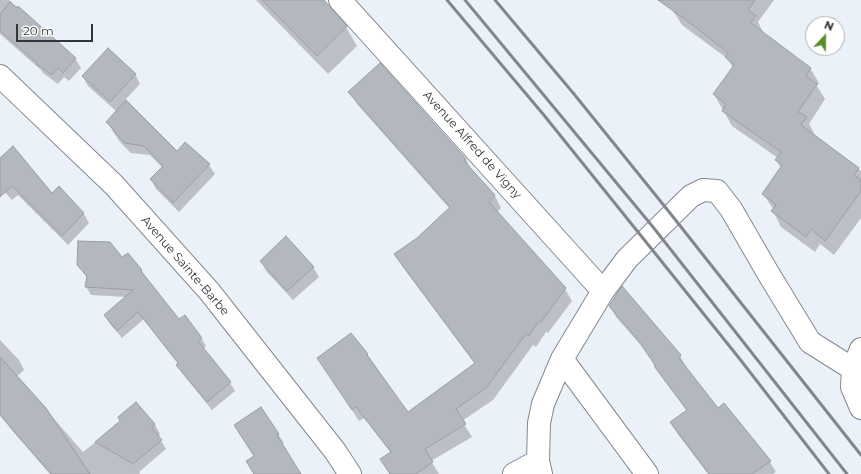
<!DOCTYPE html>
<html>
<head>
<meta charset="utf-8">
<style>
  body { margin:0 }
  #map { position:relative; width:861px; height:474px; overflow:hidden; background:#ebf1f8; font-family:Montserrat,sans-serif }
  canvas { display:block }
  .north { position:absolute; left:805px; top:16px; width:40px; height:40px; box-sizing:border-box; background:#fff; border:1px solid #aeafb0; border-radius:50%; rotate:22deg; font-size:11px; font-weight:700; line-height:16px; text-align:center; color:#343739 }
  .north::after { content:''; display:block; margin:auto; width:14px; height:18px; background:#598e27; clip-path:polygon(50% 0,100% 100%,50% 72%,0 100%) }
  .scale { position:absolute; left:16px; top:24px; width:77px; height:18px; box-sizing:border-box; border:2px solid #343739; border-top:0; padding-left:5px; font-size:12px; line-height:14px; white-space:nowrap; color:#343739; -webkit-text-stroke:3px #fff; paint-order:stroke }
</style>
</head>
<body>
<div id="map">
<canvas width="861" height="474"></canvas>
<div class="north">N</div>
<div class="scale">20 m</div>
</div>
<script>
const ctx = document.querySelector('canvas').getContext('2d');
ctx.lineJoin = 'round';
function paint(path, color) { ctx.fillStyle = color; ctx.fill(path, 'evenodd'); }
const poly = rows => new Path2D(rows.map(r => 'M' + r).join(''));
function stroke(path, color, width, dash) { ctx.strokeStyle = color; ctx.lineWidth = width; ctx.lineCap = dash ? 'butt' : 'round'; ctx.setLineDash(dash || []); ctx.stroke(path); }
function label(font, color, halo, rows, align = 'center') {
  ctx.font = font + ' Montserrat,sans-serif'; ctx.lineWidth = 4; ctx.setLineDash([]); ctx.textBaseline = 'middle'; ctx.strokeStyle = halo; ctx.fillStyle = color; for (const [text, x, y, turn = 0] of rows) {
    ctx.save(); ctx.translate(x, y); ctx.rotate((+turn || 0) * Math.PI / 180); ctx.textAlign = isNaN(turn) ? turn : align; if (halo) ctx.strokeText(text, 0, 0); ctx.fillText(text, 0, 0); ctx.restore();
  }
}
const shadow = poly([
  [0,0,9,0,75,58,81,68,69,81,64,77,58,84,43,73,41,70,0,34],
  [256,0,323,0,346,27,357,46,328,74],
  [666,0,774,0,758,22,763,32,763,33,810,68,819,83,817,86,825,99,809,124,814,133,813,135,861,171,861,218,834,255,820,244,815,252,781,227,773,211,774,210,763,194,781,168,776,160,778,158,732,126,714,94,733,68,728,59,682,25],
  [135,74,140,84,125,100,177,152,209,165,215,174,179,212,156,189,151,179,162,167,150,155,131,153,120,142,107,122,116,111,88,86,83,77],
  [350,92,466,159,472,171,495,196,501,208,497,212,565,289,572,301,548,333,546,332,536,347,533,345,493,400,462,421,472,437,431,461,439,474,390,474,381,459,391,453,364,418,359,421,326,370,367,354,408,413,475,364,402,266,395,254,417,239,450,209,357,104],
  [0,159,52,194,59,188,84,214,89,223,68,245,18,195,12,200,0,187],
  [127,254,142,271,146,279,179,321,201,338,206,346,203,349,230,383,235,391,212,410,182,373,178,365,179,364,144,319,122,338,110,324,105,316,126,297,91,295,86,287,87,278,78,264,122,259],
  [261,261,313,267,319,277,293,300,266,271],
  [610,306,680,356,686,367,686,368,718,409,770,462,776,472,773,474,708,474,677,433,671,423,687,411,662,377,645,350,616,317],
  [0,340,19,360,24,370,4,388,0,384],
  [33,395,83,452,122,421,136,403,155,425,160,434,158,436,166,449,139,472,140,474,50,474,10,428,4,419],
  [240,434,278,434,284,443,282,444,300,474,255,474,255,457]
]);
const building = poly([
  [262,0,324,0,347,26,317,56,262,0],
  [658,0,755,0,748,10,756,16,751,23,811,68,806,76,817,84,798,112,807,117,801,125,859,168,854,175,861,180,861,191,825,241,811,229,806,237,771,211,776,205,762,194,782,165,775,160,781,152,722,111,726,104,713,94,734,65,725,57,728,53,693,25,658,0],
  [10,2,17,8,18,6,76,58,63,73,58,68,52,75,36,64,37,63,0,31,0,14,10,2],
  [108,48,136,74,110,102,82,76,108,48],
  [380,63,466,159,464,161,495,195,489,202,566,288,541,322,539,321,529,336,526,334,486,388,456,409,466,424,425,449,433,462,416,474,390,474,380,459,391,452,356,407,352,410,317,358,351,333,368,354,367,355,408,412,475,363,394,254,417,238,450,207,348,92,380,63],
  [126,100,177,151,185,142,210,164,173,203,150,179,163,166,144,146,125,143,114,132,114,130,106,122,126,100],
  [13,146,52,193,59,186,84,213,62,236,12,186,0,197,0,158,13,146],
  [286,236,314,267,287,291,260,261,286,236],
  [78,241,110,242,122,257,128,253,142,270,141,271,179,319,185,315,202,338,198,341,231,382,207,402,176,365,178,363,138,312,117,331,104,315,133,290,85,287,87,276,77,265,78,241],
  [622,286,681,355,679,358,718,408,724,403,771,461,752,474,709,474,670,422,687,410,654,366,655,365,638,340,609,306,622,286],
  [0,357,46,408,90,474,51,474,0,415,0,357],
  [136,402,155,424,152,428,162,440,133,464,95,442,120,421,118,417,136,402],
  [261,407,279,434,277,435,301,474,254,474,246,461,254,456,234,425,261,407]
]);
const minor = poly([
  [340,0,603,291],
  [0,76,114,185,209,291,335,451,350,474],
  [861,349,853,369,852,387,861,408],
  [562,359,647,474],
  [514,474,538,461],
  [541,474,538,461,539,423,543,404,562,359,603,291,627,259,691,196,703,190,717,191,731,209,768,273,810,342,853,369]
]);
const rail = poly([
  [447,0,543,114,642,237,739,358,829,474],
  [465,0,653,227,847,474],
  [495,0,574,94,670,213,861,455]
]);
const streetNames = [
  ["Avenue Alfred de Vigny",472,145,48],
  ["Avenue Sainte-Barbe",185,266,49]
];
paint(shadow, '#0003');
paint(building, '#b2b8be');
stroke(building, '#999fa5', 1);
stroke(minor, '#84898f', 24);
stroke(minor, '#fff', 22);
stroke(rail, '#83878b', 3);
label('12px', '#343739', '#fff', streetNames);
</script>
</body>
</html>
